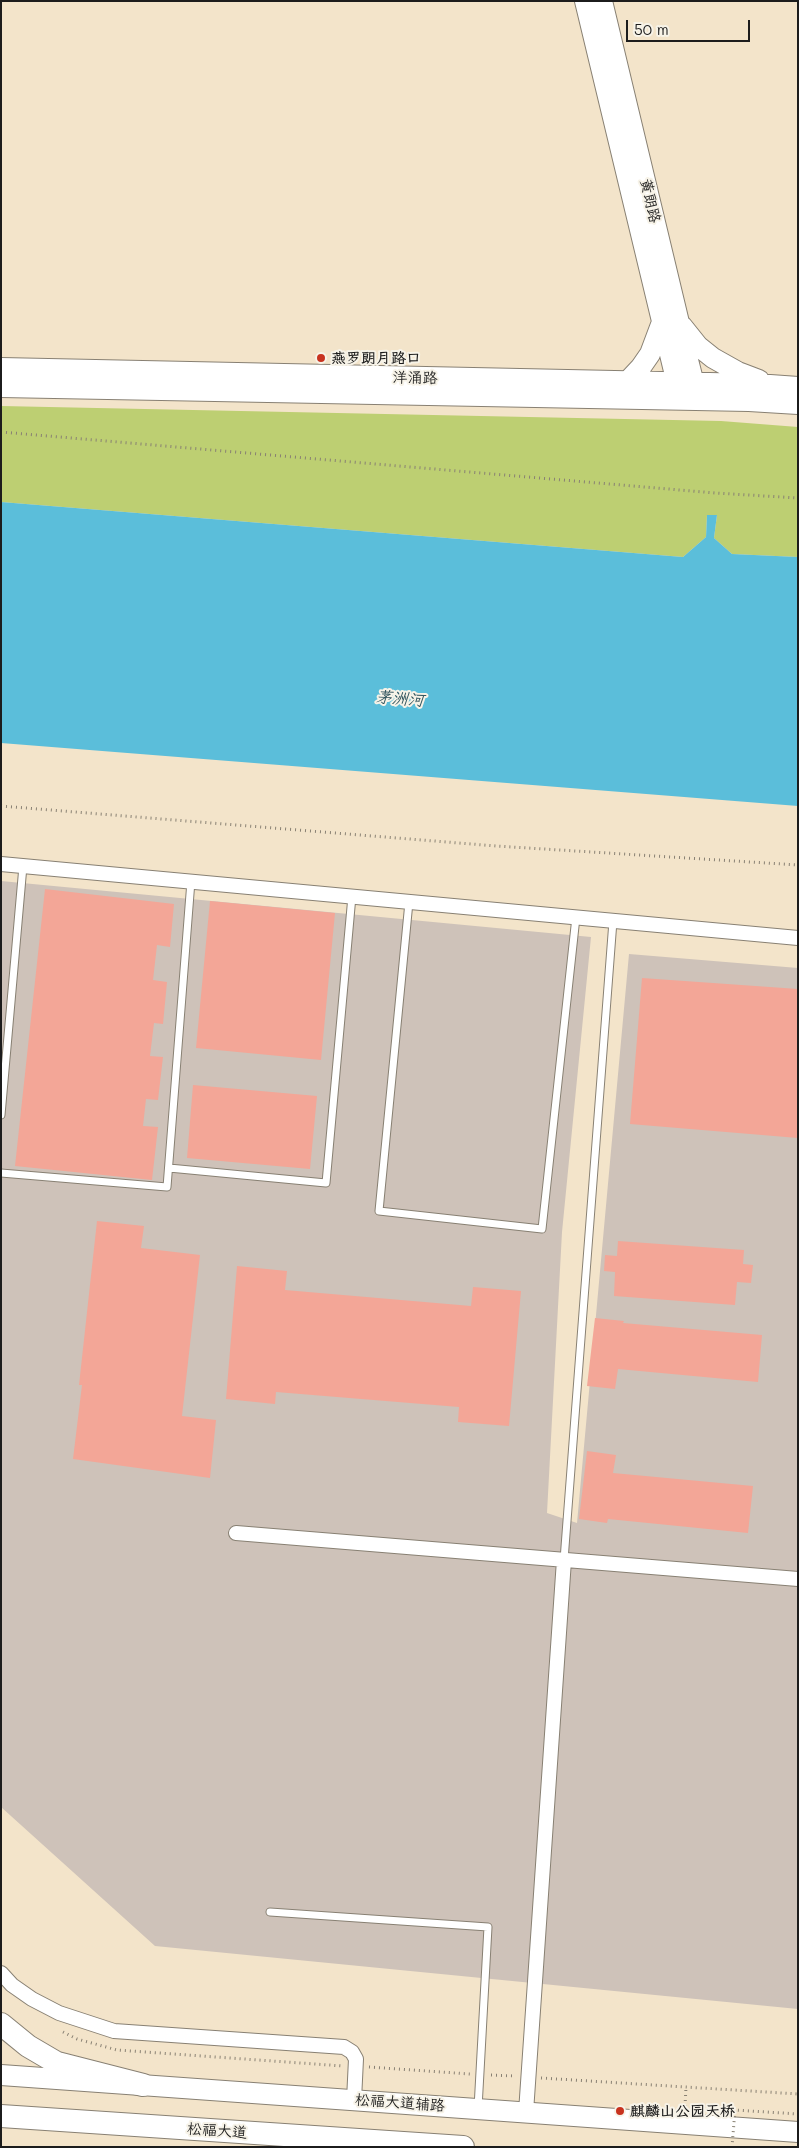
<!DOCTYPE html>
<html>
<head>
<meta charset="utf-8">
<style>
  body { margin:0 }
  #map { position:relative; width:799px; height:2148px; overflow:hidden; background:#f3e4ca; font-family:Mali,sans-serif }
  canvas { display:block }
  .frame { position:absolute; inset:0; border:2px solid #1c1c1c; pointer-events:none }
  .scale { position:absolute; left:626px; top:20px; width:124px; height:22px; box-sizing:border-box; border:2px solid #1c1c1c; border-top:0; padding-left:6px; font-size:15px; line-height:18px; white-space:nowrap; color:#1c1c1c; -webkit-text-stroke:4px #f7f3e8; paint-order:stroke }
</style>
</head>
<body>
<div id="map">
<canvas width="799" height="2148"></canvas>
<div class="frame"></div>
<div class="scale">50 m</div>
</div>
<script>
const ctx = document.querySelector('canvas').getContext('2d');
ctx.lineJoin = 'round';
function paint(path, color) { ctx.fillStyle = color; ctx.fill(path, 'evenodd'); }
const poly = rows => new Path2D(rows.map(r => 'M' + r).join(''));
function stroke(path, color, width, dash) { ctx.strokeStyle = color; ctx.lineWidth = width; ctx.lineCap = dash ? 'butt' : 'round'; ctx.setLineDash(dash || []); ctx.stroke(path); }
function label(font, color, halo, rows, align = 'center') {
  ctx.font = font + ' Mali,"LXGW WenKai TC",sans-serif'; ctx.lineWidth = 4; ctx.setLineDash([]); ctx.textBaseline = 'middle'; ctx.strokeStyle = halo; ctx.fillStyle = color; for (const [text, x, y, turn = 0] of rows) {
    ctx.save(); ctx.translate(x, y); ctx.rotate((+turn || 0) * Math.PI / 180); ctx.textAlign = isNaN(turn) ? turn : align; if (halo) ctx.strokeText(text, 0, 0); ctx.fillText(text, 0, 0); ctx.restore();
  }
}
const industrial = poly([
  [1,881,591,937,562,1232,547,1513,577,1523,629,954,798,968,798,2009,155,1946,1,1807]
]);
const green = poly([
  [1,406,721,421,798,427,798,557,732,554,714,538,717,515,707,515,706,537,683,557,1,502]
]);
const water = poly([
  [1,502,683,557,706,537,707,515,717,515,714,538,732,554,798,557,798,806,1,743]
]);
const building = poly([
  [45,889,174,904,170,947,157,945,153,980,167,982,163,1024,154,1023,150,1056,163,1057,158,1100,146,1099,143,1126,158,1127,152,1180,15,1166],
  [210,901,335,913,321,1060,196,1048],
  [642,978,798,989,798,1138,630,1124],
  [193,1085,317,1096,310,1169,187,1158],
  [97,1221,144,1226,141,1248,200,1255,182,1416,216,1420,210,1478,73,1459,82,1385,79,1385],
  [618,1241,744,1250,743,1264,753,1265,751,1283,737,1282,735,1305,614,1296,615,1272,604,1271,605,1255,617,1256],
  [237,1266,287,1271,285,1290,471,1306,473,1287,521,1291,509,1426,458,1422,459,1407,276,1392,275,1404,226,1399],
  [595,1318,624,1321,623,1323,762,1335,758,1382,618,1369,615,1389,587,1386],
  [587,1451,616,1455,613,1473,753,1486,748,1533,608,1519,607,1523,579,1519]
]);
const path = poly([
  [1,432,715,493,798,498],
  [1,806,496,846,798,865],
  [63,2032,77,2039,117,2050,343,2066],
  [369,2067,470,2074],
  [491,2075,515,2076],
  [541,2078,798,2094],
  [685,2106,686,2087]
]);
const lane = poly([
  [409,902,379,1211,542,1229,576,917],
  [1,1115,23,866],
  [169,1168,326,1183,352,896],
  [1,1173,167,1187,191,881],
  [564,1560,613,921],
  [270,1912,488,1927,478,2108]
]);
const street = poly([
  [1,864,798,938],
  [236,1533,798,1579],
  [1,1973,12,1985,32,1999,59,2013,114,2031,344,2047,352,2052,356,2059,354,2100],
  [526,2112,564,1560]
]);
const secondary = poly([
  [585,1,680,396],
  [602,1,687,356,694,384,692,396],
  [682,326,698,346,713,358,738,372,759,380],
  [1,368,756,384,798,387],
  [626,383,641,367,650,354,662,322],
  [1,387,749,401,798,404],
  [1,2075,798,2132]
]);
const primary = poly([
  [1,2024,28,2046,57,2063,143,2085],
  [1,2116,463,2147]
]);
const pathBridge = poly([
  [732,2147,735,2110,798,2114]
]);
const markers = [
  [321,358,5,"#c8321e"],
  [620,2111,5,"#c8321e"]
];
const streetNames = [
  ["黄朗路",650,201,77],
  ["洋涌路",415,378,1],
  ["松福大道辅路",400,2103,4],
  ["松福大道",217,2131,4]
];
const poiNames = [
  ["燕罗朗月路口",331,358],
  ["麒麟山公园天桥",630,2111]
];
const waterNames = [
  ["茅洲河",400,699,5]
];
paint(industrial, '#cec2b9');
paint(green, '#bdcf72');
paint(water, '#5bbeda');
paint(building, '#f3a697');
stroke(lane, '#888073', 9);
stroke(street, '#888073', 16);
stroke(secondary, '#888073', 22);
stroke(primary, '#888073', 24);
stroke(path, '#888073', 3, [1, 4]);
stroke(lane, '#fff', 7);
stroke(street, '#fff', 14);
stroke(secondary, '#fff', 20);
stroke(primary, '#fff', 22);
stroke(pathBridge, '#888073', 3, [1, 4]);
for (const [x, y, r, color] of markers) { const dot = new Path2D(); dot.arc(x, y, r, 0, 2 * Math.PI); ctx.fillStyle = color; ctx.fill(dot); stroke(dot, '#f7f3e8', 2); }
label('15px', '#1c1c1c', '#f7f3e8', streetNames);
label('bold 15px', '#1c1c1c', '#f7f3e8', poiNames, 'left');
label('italic 16px', '#32555e', '#f7f3e8', waterNames);
</script>
</body>
</html>
